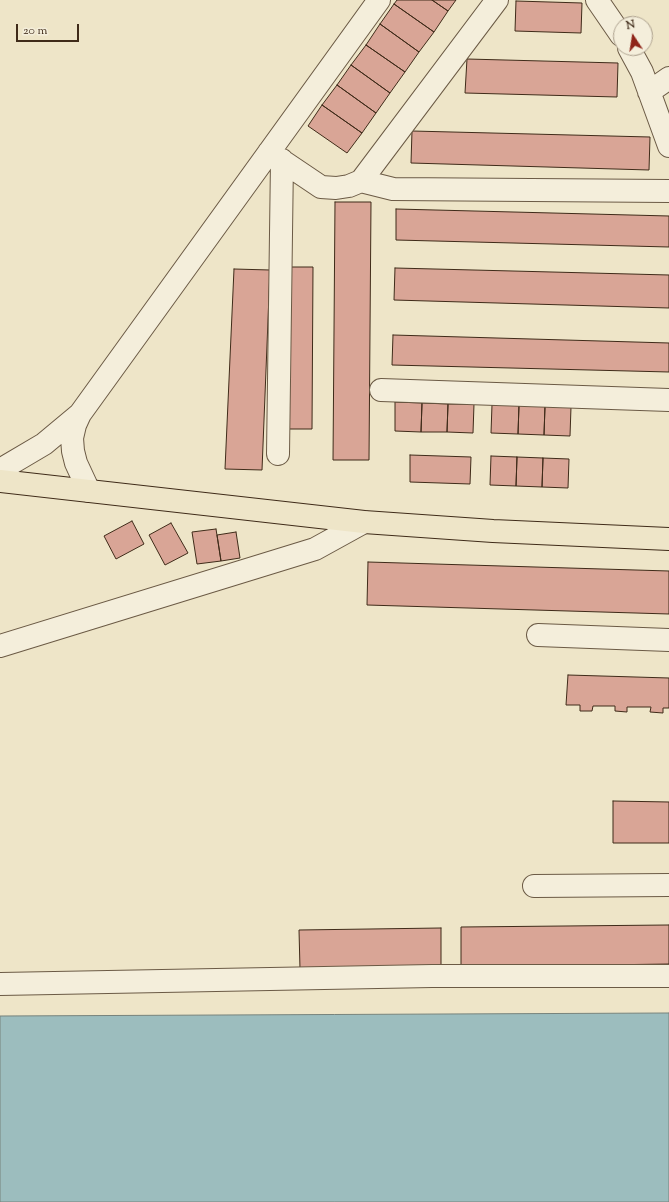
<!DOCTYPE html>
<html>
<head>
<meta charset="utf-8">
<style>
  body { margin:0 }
  #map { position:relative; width:669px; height:1202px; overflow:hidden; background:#eee5c8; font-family:"Sorts Mill Goudy",serif }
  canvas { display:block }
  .north { position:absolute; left:613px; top:16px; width:40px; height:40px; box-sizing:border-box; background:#f4eedb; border:1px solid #aca08d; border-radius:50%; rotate:348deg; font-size:11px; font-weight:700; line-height:16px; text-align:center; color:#3f2b19 }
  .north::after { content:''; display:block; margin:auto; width:14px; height:18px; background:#8f2418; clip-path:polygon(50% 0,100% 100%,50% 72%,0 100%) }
  .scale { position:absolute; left:16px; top:24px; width:63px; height:18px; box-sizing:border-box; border:2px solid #3f2b19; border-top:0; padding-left:5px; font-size:12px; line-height:14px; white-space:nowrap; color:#3f2b19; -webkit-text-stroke:3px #f4eedb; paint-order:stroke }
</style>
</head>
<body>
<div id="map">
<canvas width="669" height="1202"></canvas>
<div class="north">N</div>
<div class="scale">20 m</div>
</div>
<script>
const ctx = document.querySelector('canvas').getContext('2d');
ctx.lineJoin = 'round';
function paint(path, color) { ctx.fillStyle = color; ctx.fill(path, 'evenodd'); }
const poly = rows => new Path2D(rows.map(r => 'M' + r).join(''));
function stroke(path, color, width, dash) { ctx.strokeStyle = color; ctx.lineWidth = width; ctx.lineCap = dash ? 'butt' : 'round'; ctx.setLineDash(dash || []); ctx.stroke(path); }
const water = poly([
  [669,1013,669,1202,0,1202,0,1016,669,1013]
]);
const building = poly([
  [397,0,432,0,448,11,434,32,394,4,397,0],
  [432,0,456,0,448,11,432,0],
  [516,1,582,3,581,33,515,31,516,1],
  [394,4,434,32,419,52,380,24,394,4],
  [380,24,419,52,405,72,366,45,380,24],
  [366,45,405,72,390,93,351,65,366,45],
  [467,59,618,63,617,97,465,93,467,59],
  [351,65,390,93,376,113,337,85,351,65],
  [337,85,376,113,362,133,322,105,337,85],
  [322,105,362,133,347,153,308,126,322,105],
  [412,131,650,137,649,170,411,163,412,131],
  [335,202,371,202,369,460,333,460,335,202],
  [396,209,669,216,669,247,396,240,396,209],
  [286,267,313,267,312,429,284,429,286,267],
  [395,268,669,275,669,308,394,300,395,268],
  [234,269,270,270,262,470,225,469,234,269],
  [393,335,669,343,669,372,392,365,393,335],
  [395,402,422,403,421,432,395,431,395,402],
  [422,403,448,404,447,432,421,432,422,403],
  [448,404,474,404,473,433,447,432,448,404],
  [492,405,519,405,518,434,491,433,492,405],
  [519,405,545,406,544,435,518,434,519,405],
  [545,406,571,407,570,436,544,435,545,406],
  [410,455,471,457,470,484,410,482,410,455],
  [491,456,517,457,516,486,490,485,491,456],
  [517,457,543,458,542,487,516,486,517,457],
  [543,458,569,459,568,488,542,487,543,458],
  [132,521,144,544,116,559,104,536,132,521],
  [171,523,188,553,165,565,149,535,171,523],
  [216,529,221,561,197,564,192,532,216,529],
  [236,532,240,558,221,561,217,535,236,532],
  [368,562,669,571,669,614,367,605,368,562],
  [568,675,669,678,669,708,663,708,663,713,650,712,651,707,627,707,627,712,615,711,615,706,593,706,592,711,580,711,580,705,566,705,568,675],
  [613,801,669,802,669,843,613,843,613,801],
  [669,925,669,964,461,967,461,927,669,925],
  [441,928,441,967,300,969,299,930,441,928]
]);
const minor = poly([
  [597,0,621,35],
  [629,48,642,72,669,146],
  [649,92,669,78],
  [269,152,321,187,336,188,349,186,361,181,497,0],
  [361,181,393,189,669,191],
  [381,390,669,400],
  [80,414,75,425,72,438,73,451,76,463,89,491],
  [278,454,282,160],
  [0,470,44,444,80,414,379,0],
  [538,635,669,640],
  [0,646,315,549,364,522],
  [534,886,669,885],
  [0,984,432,976,669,976]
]);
const major = poly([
  [0,481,364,522,493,531,669,539]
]);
paint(water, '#9cbdbe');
stroke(water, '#77837c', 1);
paint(building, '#d9a596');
stroke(building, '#3f2b19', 1);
stroke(minor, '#6b5a45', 24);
stroke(major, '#3f2b19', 24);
stroke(minor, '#f4eedb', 22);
stroke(major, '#eee5c8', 22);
</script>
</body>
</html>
